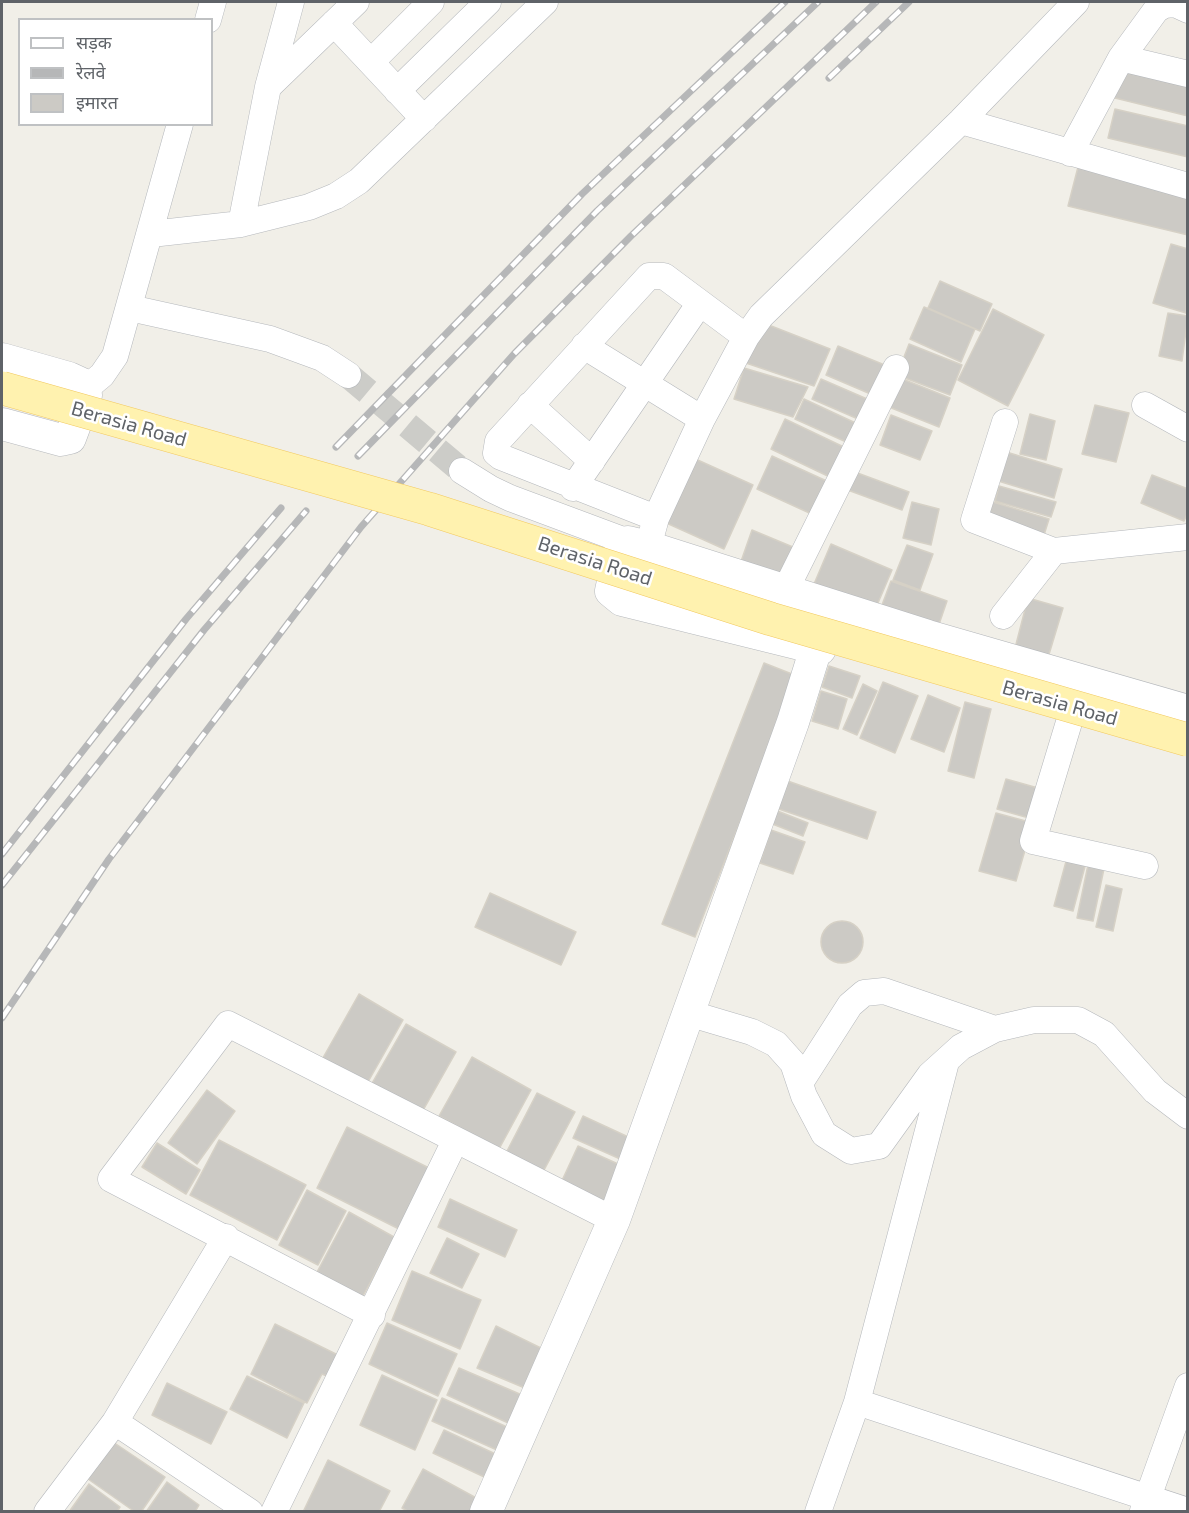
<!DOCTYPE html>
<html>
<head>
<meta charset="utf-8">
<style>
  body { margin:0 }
  #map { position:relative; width:1189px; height:1513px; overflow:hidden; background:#f1efe8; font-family:"Exo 2","Noto Sans Devanagari",sans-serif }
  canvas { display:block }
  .frame { position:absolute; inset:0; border:3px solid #5f6368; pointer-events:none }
  .legend { position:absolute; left:18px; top:18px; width:195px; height:108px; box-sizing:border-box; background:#fff; border:2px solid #bfc1c3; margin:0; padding:8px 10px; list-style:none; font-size:18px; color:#5f6368 }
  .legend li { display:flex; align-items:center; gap:12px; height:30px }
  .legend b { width:30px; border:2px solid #bfc1c3 }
</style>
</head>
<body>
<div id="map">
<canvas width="1189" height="1513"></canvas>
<div class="frame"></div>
<ul class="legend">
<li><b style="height:8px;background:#fff"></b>सड़क</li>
<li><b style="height:8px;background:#b6b7b8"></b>रेलवे</li>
<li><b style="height:16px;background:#cccac5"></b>इमारत</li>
</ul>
</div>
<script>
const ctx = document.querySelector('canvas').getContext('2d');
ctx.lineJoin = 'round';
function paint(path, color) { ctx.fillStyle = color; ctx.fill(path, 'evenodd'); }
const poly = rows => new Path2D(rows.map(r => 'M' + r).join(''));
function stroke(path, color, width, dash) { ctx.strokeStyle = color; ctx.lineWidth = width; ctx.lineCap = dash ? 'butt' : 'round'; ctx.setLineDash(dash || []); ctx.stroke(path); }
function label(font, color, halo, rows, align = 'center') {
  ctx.font = font + ' "Exo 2",sans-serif'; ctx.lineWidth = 5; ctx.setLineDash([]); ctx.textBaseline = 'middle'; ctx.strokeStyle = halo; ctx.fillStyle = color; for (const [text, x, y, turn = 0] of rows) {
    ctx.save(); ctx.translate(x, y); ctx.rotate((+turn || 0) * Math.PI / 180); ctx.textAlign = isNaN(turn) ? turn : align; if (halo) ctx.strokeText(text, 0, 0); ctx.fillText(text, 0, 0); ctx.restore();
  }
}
const building = poly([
  [1118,65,1188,82,1188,116,1111,97,1118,65],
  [1115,109,1188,126,1188,157,1108,138,1115,109],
  [1078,167,1188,195,1188,235,1068,206,1078,167],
  [1171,244,1188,249,1186,313,1153,303,1171,244],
  [940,281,992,304,980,331,928,308,940,281],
  [924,307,975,329,961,362,910,339,924,307],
  [993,309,1044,335,1008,406,958,380,993,309],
  [1168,313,1188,316,1182,361,1159,356,1168,313],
  [761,322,830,349,814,386,746,363,761,322],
  [909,344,962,365,950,395,897,375,909,344],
  [838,346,892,368,880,398,826,375,838,346],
  [744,368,808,387,793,417,734,399,744,368],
  [895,376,950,398,939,427,884,405,895,376],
  [821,379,874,402,865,422,812,399,821,379],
  [804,399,862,426,853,445,795,419,804,399],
  [1095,405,1129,413,1116,462,1082,454,1095,405],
  [1030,414,1055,421,1046,460,1020,454,1030,414],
  [891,415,932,431,920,460,880,445,891,415],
  [785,419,848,449,834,479,771,449,785,419],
  [1003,451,1062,469,1054,498,995,480,1003,451],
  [772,456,831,483,816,516,757,489,772,456],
  [691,457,753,485,724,549,662,521,691,457],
  [852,471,909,492,902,510,845,489,852,471],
  [1152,475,1188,489,1188,512,1184,521,1141,503,1152,475],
  [999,486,1056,502,1051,517,995,501,999,486],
  [912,502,939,509,931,545,903,538,912,502],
  [993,502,1049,519,1044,535,988,518,993,502],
  [752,530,800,550,785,581,738,570,752,530],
  [831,544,892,570,875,610,814,584,831,544],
  [907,545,933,554,920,590,893,580,907,545],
  [891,581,947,601,936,633,879,613,891,581],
  [1028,598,1063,608,1047,661,1014,652,1028,598],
  [764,663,797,676,695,937,662,924,764,663],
  [829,666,860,676,852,698,822,687,829,666],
  [883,682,918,696,895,753,860,738,883,682],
  [863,684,877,691,857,735,843,729,863,684],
  [821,691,847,699,838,729,812,721,821,691],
  [928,695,960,708,944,752,911,739,928,695],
  [965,702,991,709,974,778,948,771,965,702],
  [782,779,876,812,867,839,773,807,782,779],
  [1006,779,1038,788,1029,818,997,809,1006,779],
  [775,810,808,823,803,836,770,823,775,810],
  [996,813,1033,823,1016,881,979,871,996,813],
  [771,830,805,842,793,874,760,863,771,830],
  [1068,854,1087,859,1073,911,1054,906,1068,854],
  [1089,860,1105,864,1093,921,1077,918,1089,860],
  [1106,885,1122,889,1113,931,1096,927,1106,885],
  [490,893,576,932,561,965,475,927,490,893],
  '821 942a21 21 0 1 1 42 0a21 21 0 1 1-42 0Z',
  [359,994,403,1020,364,1089,320,1063,359,994],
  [406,1024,456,1052,421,1114,371,1085,406,1024],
  [472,1057,531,1090,499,1149,439,1116,472,1057],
  [207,1090,235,1111,197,1164,168,1143,207,1090],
  [537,1093,575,1112,543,1172,506,1153,537,1093],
  [583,1116,637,1141,627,1162,573,1138,583,1116],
  [347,1127,431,1169,401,1230,317,1188,347,1127],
  [219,1140,306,1185,277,1240,190,1195,219,1140],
  [157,1143,200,1170,186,1194,142,1167,157,1143],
  [578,1146,627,1168,608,1209,559,1187,578,1146],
  [307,1190,346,1211,318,1265,279,1245,307,1190],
  [450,1199,517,1230,505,1257,438,1227,450,1199],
  [349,1212,394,1237,362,1298,316,1274,349,1212],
  [447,1238,479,1254,462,1288,430,1273,447,1238],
  [412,1271,481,1300,460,1349,392,1320,412,1271],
  [387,1323,457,1354,438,1396,369,1364,387,1323],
  [275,1324,346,1359,336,1380,322,1374,307,1403,251,1374,275,1324],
  [496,1326,549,1352,532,1391,477,1368,496,1326],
  [459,1368,529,1398,517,1427,447,1395,459,1368],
  [382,1375,437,1400,415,1450,360,1425,382,1375],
  [247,1376,304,1403,287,1438,230,1409,247,1376],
  [167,1383,227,1412,211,1444,152,1415,167,1383],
  [442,1398,516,1431,506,1454,432,1421,442,1398],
  [444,1430,504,1458,495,1482,433,1453,444,1430],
  [113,1442,165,1477,141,1512,135,1512,88,1479,113,1442],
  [328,1460,390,1491,379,1512,303,1512,328,1460],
  [423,1469,480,1500,473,1512,409,1512,402,1508,423,1469],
  [167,1482,199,1505,195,1512,146,1512,167,1482],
  [89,1484,120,1507,117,1512,69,1512,89,1484]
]);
const minorTunnel = poly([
  [348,375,462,471]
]);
const minor = poly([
  [208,20,213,2],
  [334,23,424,119],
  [1121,58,1188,74],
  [371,62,431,2],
  [268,87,356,2],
  [397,91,488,2],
  [961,121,1188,186],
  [1070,153,1121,58,1156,10,1164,5,1175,4,1188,10],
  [241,224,268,87,291,2],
  [151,234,241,224,309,207,336,196,359,181,545,2],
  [130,308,270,339,322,358,348,375],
  [584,346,702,419],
  [84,390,102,375,115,356,180,124],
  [530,405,592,461],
  [1145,405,1188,429],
  [1005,422,974,520,1054,551,1188,537],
  [462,471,491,489,510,498,628,542],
  [573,488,700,303],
  [656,518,501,457,496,453,498,441,649,276,664,276,746,337],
  [648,547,656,518,702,419,746,337,761,316,961,121,1076,2],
  [785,591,896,368],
  [1003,616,1054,551],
  [1070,719,1033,841,1145,866],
  [688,1013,752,1032,776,1044,793,1063,804,1096,824,1134,851,1151,879,1146,930,1075,961,1047,995,1029,1034,1020,1078,1020,1104,1034,1155,1091,1188,1116],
  [800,1083,850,1005,864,993,884,991,995,1029],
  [372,1315,111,1179,228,1024,614,1220],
  [857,1402,1188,1511],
  [115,1422,250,1512],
  [1143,1511,1188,1386],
  [47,1512,115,1422,226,1237],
  [274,1512,455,1141],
  [818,1512,857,1402,946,1062]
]);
const tertiary = poly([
  [2,359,69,378,82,384,86,395,70,438,61,440,2,424],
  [820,649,622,600,611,591,619,554,628,542,648,547,928,636,1188,711],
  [486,1512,614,1220,793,722,816,648]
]);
const rail = poly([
  [829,78,909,2],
  [336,447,582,194,785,2],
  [358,456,597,211,818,2],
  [2,854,186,619,281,508],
  [2,885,204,630,306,511],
  [2,1018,109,859,361,527,514,354,631,236,876,2]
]);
const primaryBridge = poly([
  [2,388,429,509,771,619,1188,740]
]);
const streetNames = [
  ["Berasia Road",129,424,16],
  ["Berasia Road",595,561,18],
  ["Berasia Road",1060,703,16]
];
paint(building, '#cccac5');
stroke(building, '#d6d1c6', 1.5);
stroke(minorTunnel, '#ccccc8', 26, [26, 13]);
stroke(minor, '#b5b8bc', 27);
stroke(tertiary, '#b5b8bc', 33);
stroke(minor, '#fff', 26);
stroke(tertiary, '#fff', 32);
stroke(rail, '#b6b7b8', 7);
stroke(rail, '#fff', 4.5, [14]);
stroke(primaryBridge, '#f2c960', 34, []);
stroke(primaryBridge, '#fff2af', 33);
label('20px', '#5f6368', '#fff', streetNames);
</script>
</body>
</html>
